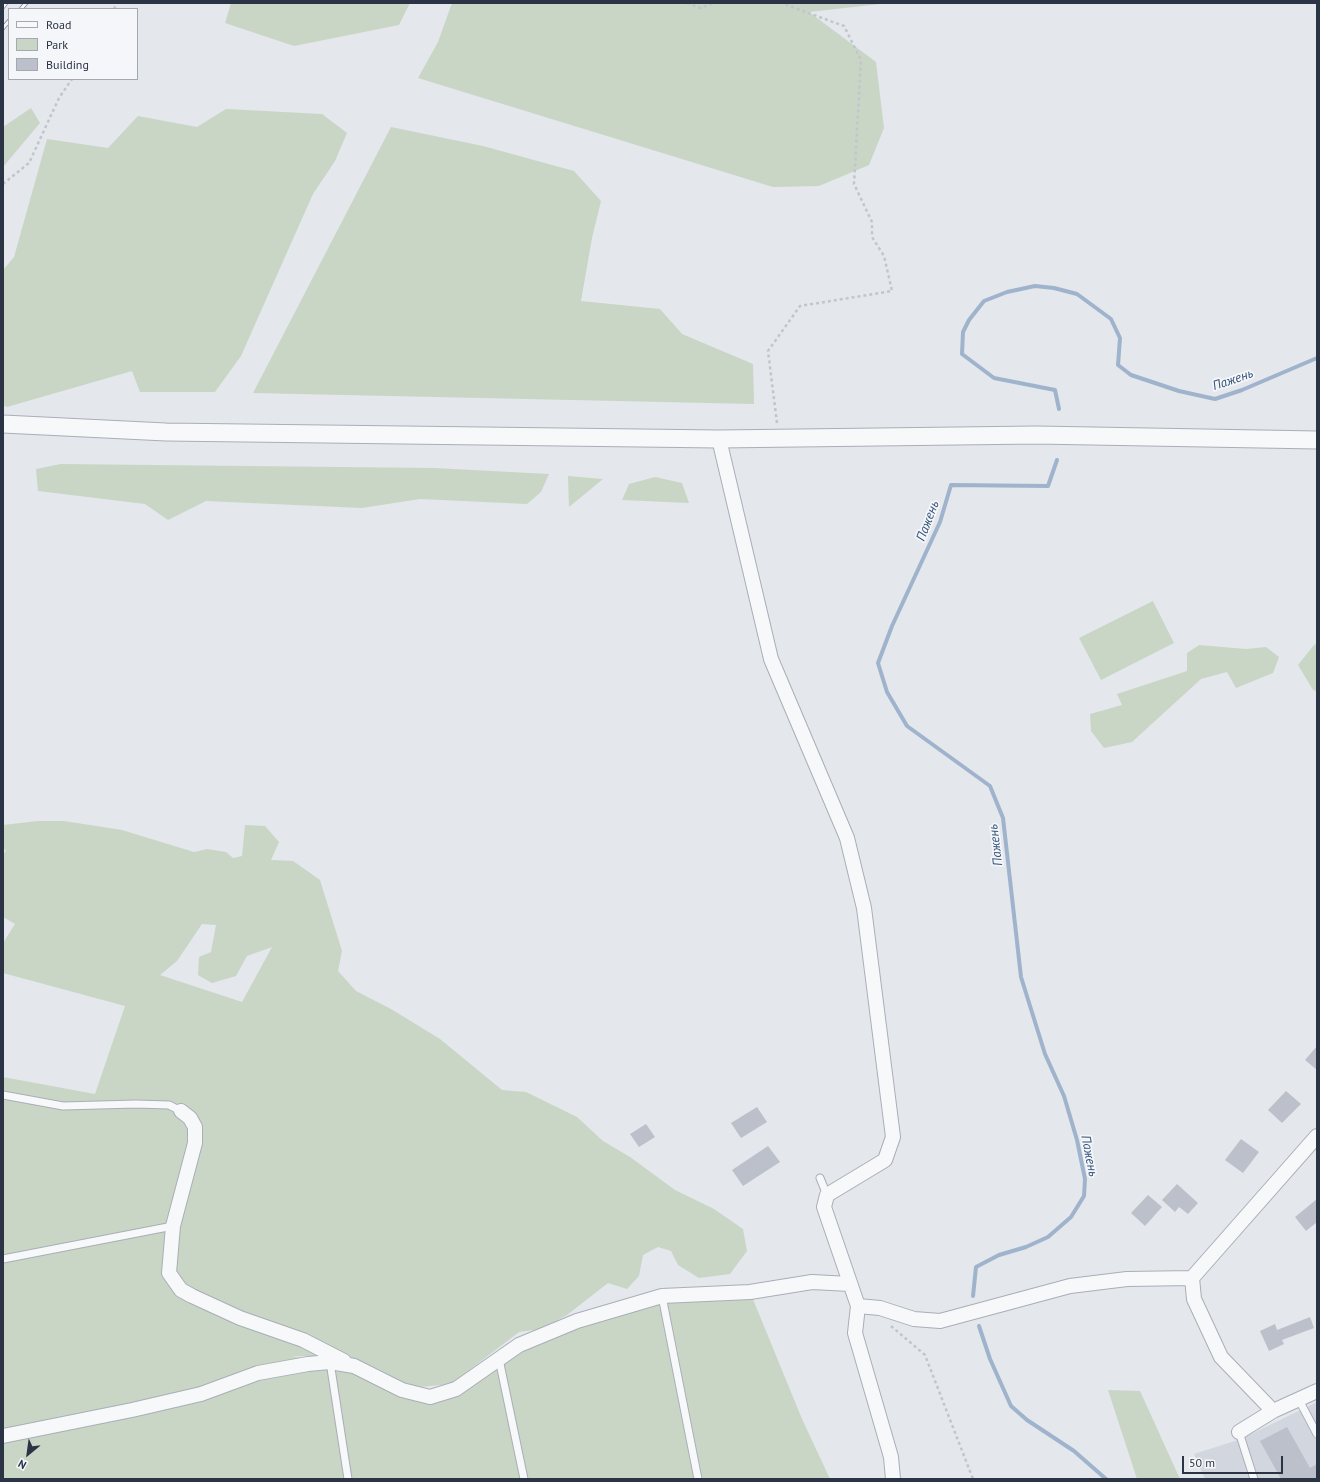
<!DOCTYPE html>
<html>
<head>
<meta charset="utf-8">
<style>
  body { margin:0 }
  #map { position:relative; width:1320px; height:1482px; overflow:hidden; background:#e4e7ec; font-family:"PT Sans",sans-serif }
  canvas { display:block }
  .frame { position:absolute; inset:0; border:4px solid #2b3445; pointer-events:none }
  .legend { position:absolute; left:8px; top:8px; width:130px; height:72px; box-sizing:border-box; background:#f4f6f9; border:1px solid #a4a8b1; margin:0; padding:5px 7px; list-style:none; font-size:12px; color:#2b3445 }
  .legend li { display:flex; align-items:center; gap:8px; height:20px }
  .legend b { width:20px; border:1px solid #a4a8b1 }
  .north { position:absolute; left:8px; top:1434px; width:40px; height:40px; -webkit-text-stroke:3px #f4f6f9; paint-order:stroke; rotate:209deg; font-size:11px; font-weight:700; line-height:16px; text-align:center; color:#2b3445 }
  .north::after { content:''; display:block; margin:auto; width:14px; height:18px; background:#2b3445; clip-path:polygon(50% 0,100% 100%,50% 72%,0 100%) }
  .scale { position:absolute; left:1182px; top:1456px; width:101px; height:18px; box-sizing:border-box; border:2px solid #2b3445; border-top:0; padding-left:5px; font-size:12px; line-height:14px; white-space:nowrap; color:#2b3445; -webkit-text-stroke:3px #f4f6f9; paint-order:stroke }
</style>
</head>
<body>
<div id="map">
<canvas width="1320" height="1482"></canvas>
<div class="frame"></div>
<ul class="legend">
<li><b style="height:5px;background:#f7f8fa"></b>Road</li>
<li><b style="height:11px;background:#c9d6c5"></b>Park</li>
<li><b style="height:11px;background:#bbc0ca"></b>Building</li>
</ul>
<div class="north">N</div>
<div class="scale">50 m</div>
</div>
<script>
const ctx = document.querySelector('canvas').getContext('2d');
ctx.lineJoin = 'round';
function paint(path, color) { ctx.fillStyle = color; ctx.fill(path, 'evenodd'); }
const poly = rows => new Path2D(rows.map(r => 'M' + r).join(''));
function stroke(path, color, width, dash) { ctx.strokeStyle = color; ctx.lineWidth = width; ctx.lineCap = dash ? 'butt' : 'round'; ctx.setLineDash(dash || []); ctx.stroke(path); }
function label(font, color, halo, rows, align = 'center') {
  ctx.font = font + ' "PT Sans",sans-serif'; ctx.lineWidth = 3.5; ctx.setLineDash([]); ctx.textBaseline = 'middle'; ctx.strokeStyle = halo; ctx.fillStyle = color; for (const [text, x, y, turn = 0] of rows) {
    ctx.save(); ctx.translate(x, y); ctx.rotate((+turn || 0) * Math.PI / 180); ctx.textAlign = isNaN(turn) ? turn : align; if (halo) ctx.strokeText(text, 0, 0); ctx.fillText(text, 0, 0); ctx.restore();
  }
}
const built = poly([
  [1317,1402,1317,1479,1205,1479,1194,1454,1241,1439]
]);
const green = poly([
  [231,3,410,3,399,25,294,46,225,23],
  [452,3,889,3,809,12,876,62,884,128,869,165,819,186,773,187,418,78,438,42],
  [31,108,40,123,3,167,3,127],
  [226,109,322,114,347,133,335,161,313,194,241,356,215,392,140,392,132,371,7,407,3,405,3,270,14,257,47,139,108,148,138,116,197,127],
  [391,127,483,146,574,171,601,201,592,238,581,301,660,309,682,334,753,364,754,404,253,393],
  [61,464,434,468,549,474,541,492,527,504,420,499,362,508,206,501,168,520,145,504,38,491,36,469],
  [568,476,603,479,569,507],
  [655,477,682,483,689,503,622,500,629,484],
  [1153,601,1174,643,1101,680,1079,638],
  [1317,644,1317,691,1313,690,1298,665,1314,645],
  [1199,645,1246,649,1266,647,1279,657,1273,673,1236,688,1227,672,1201,679,1132,742,1104,748,1091,731,1090,714,1122,705,1117,694,1187,671,1187,653],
  [38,821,64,821,122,830,194,852,207,849,226,852,233,858,242,856,245,825,265,826,279,842,271,860,293,861,320,880,342,951,338,971,356,991,391,1009,440,1039,502,1090,526,1092,577,1117,603,1141,630,1157,675,1190,714,1209,743,1229,747,1251,730,1274,699,1278,678,1265,671,1251,658,1247,643,1255,639,1276,627,1289,608,1283,567,1315,541,1329,519,1332,451,1384,421,1387,407,1384,370,1365,332,1357,291,1356,354,1366,430,1397,519,1345,662,1296,750,1292,802,1419,830,1479,3,1479,3,1077,95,1094,125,1006,3,973,3,943,15,924,3,917,3,856,6,850,3,849,3,825],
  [202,924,216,925,211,952,199,957,198,975,212,983,236,976,247,956,272,947,242,1002,160,975,177,961],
  [1108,1390,1140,1391,1180,1479,1137,1479]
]);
const stream = poly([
  [1059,409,1055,390,994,378,962,354,963,332,969,320,984,301,1007,292,1035,286,1054,288,1077,294,1111,319,1120,338,1118,365,1131,375,1179,391,1215,399,1242,390,1317,358],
  [973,1296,976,1267,999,1255,1026,1247,1048,1237,1071,1217,1084,1196,1085,1179,1077,1140,1064,1096,1045,1054,1021,977,1003,818,990,786,907,726,887,692,878,663,892,626,940,522,951,485,1048,486,1057,460],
  [979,1326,990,1359,1011,1406,1027,1420,1074,1451,1106,1479]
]);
const building = poly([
  [1317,1046,1317,1070,1305,1060],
  [1286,1091,1301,1104,1282,1123,1268,1110],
  [757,1107,767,1122,741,1138,731,1123],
  [646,1124,655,1137,639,1147,630,1134],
  [1241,1139,1259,1152,1243,1173,1225,1160],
  [768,1146,780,1162,743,1186,732,1170],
  [1177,1184,1198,1203,1188,1214,1179,1207,1175,1212,1162,1200],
  [1148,1195,1162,1207,1145,1226,1131,1213],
  [1317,1199,1317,1222,1306,1231,1295,1217],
  [1310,1317,1314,1328,1282,1340,1284,1344,1269,1351,1260,1331,1275,1324,1277,1330],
  [1287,1427,1310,1468,1317,1464,1317,1479,1281,1479,1260,1441]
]);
const path = poly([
  [687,3,700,8,714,3],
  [114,9,117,3],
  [3,184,29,163,59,98,72,79],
  [777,423,768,351,800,306,892,291,884,256,872,237,872,222,854,184,861,60,844,26,781,3],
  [891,1326,925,1355,973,1479]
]);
const service = poly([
  [3,1095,63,1106,136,1104,169,1105,181,1111],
  [820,1178,827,1195],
  [3,1259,173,1226],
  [662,1296,698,1479],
  [499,1359,524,1479],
  [330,1362,348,1479],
  [1299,1400,1317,1434],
  [1239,1432,1254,1479]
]);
const minor = poly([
  [719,439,771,659,847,838,864,908,893,1137,885,1160,827,1195,824,1207,858,1306],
  [181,1111,190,1118,195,1127,195,1143,173,1226,169,1273,181,1290,192,1296,240,1318,303,1340,344,1361],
  [1273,1411,1221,1357,1194,1299,1192,1278,1317,1136],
  [1239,1432,1273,1411,1317,1391],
  [3,1436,132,1410,201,1394,258,1373,308,1364,330,1362,354,1366,402,1390,430,1397,456,1389,519,1345,577,1321,662,1296,750,1292,812,1282,850,1284],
  [893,1479,891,1457,855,1333,858,1306,880,1308,914,1319,940,1321,1070,1286,1127,1279,1192,1278]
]);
const tertiary = poly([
  [3,424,166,432,719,439,1036,435,1317,440]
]);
const rail = poly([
  [3,7,6,3],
  [21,9,26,3],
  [3,28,9,21]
]);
const waterNames = [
  ["Пажень",1233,380,-19],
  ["Пажень",928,521,-69],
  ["Пажень",996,845,-97],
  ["Пажень",1089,1156,79]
];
paint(built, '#d2d6de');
paint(green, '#c9d6c5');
stroke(stream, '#9fb4cc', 4);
paint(building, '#bbc0ca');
stroke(service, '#a9aeb7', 9);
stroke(minor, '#a9aeb7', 16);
stroke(tertiary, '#a9aeb7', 19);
stroke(path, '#c2c5cb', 2.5, [3, 3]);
stroke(service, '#f7f8fa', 7);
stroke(minor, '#f7f8fa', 14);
stroke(tertiary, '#f7f8fa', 17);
stroke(rail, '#7d8696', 4.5);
stroke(rail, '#f4f6f9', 3, [9]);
label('italic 13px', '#34527a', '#f4f6f9', waterNames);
</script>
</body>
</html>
